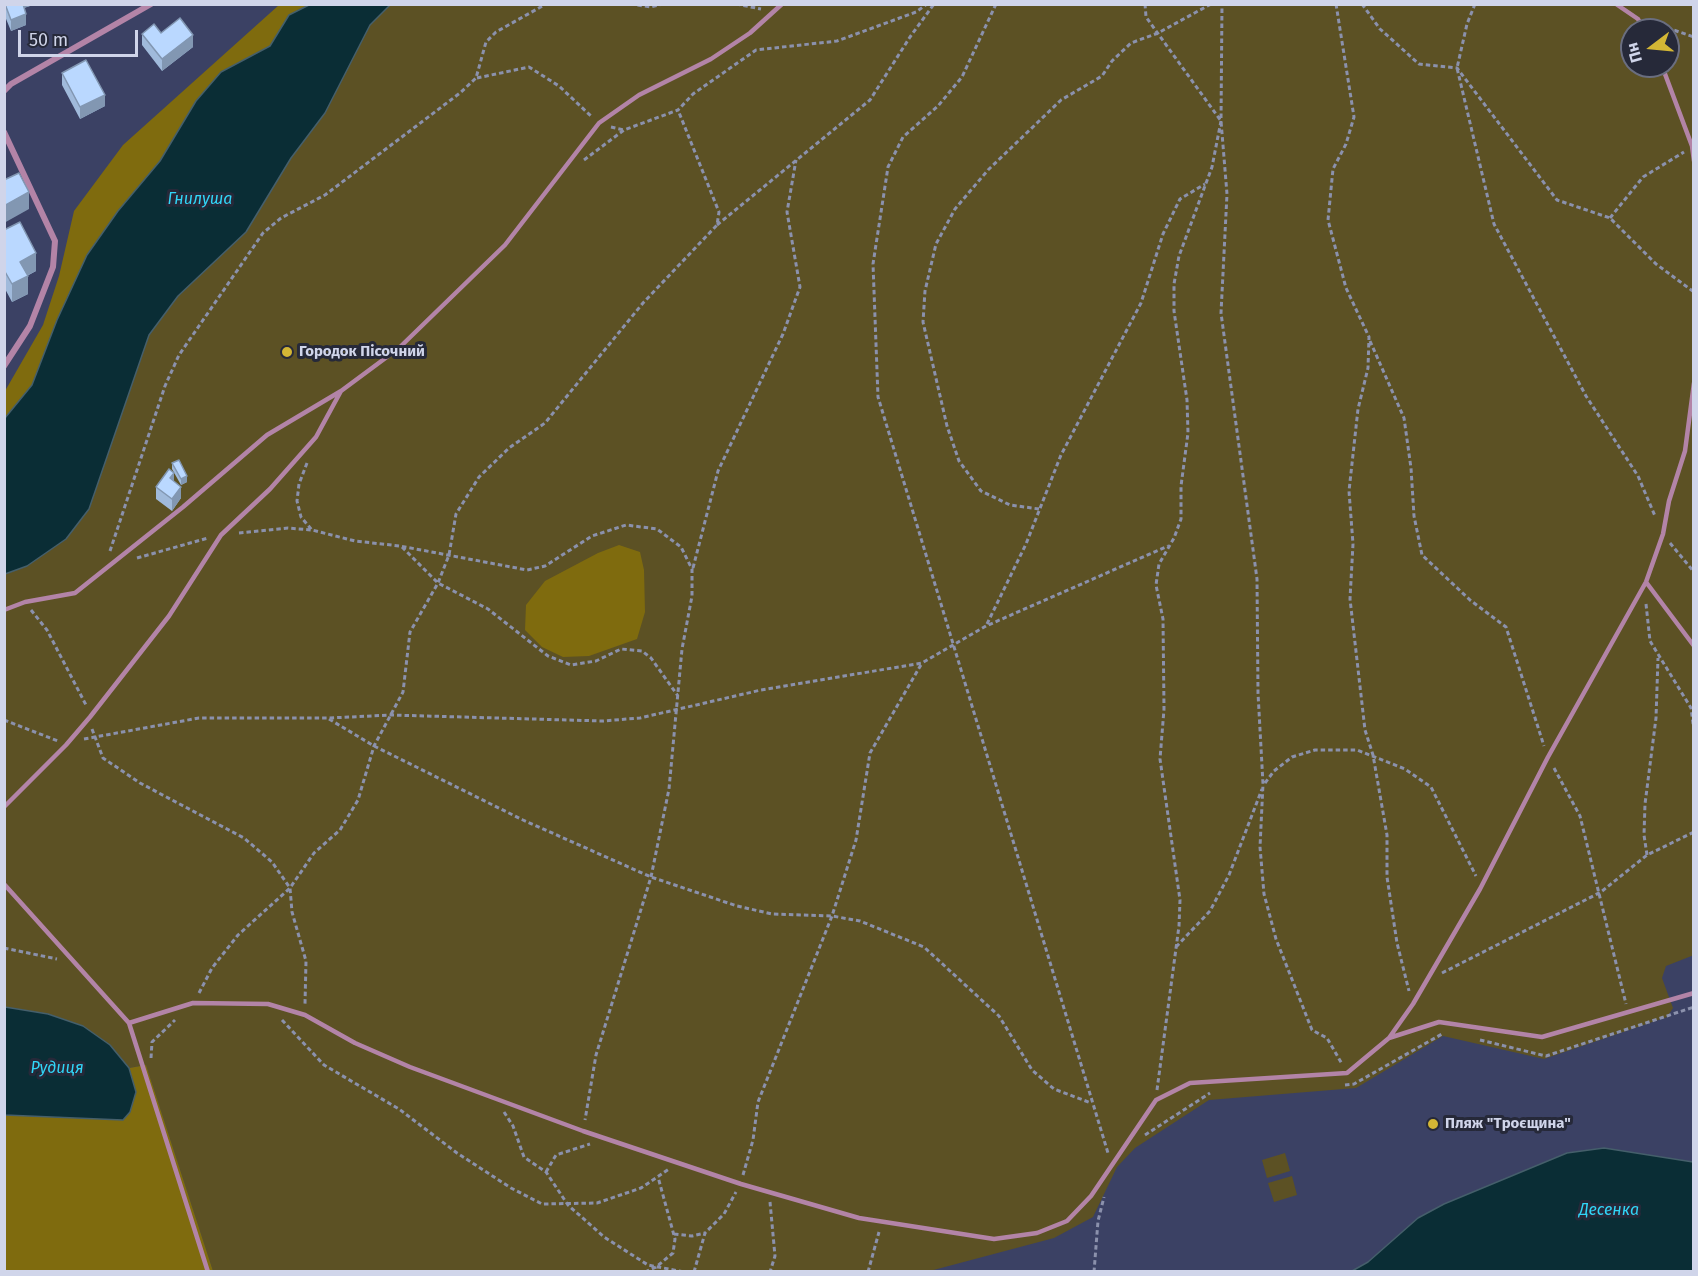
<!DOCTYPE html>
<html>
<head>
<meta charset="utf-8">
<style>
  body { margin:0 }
  #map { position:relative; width:1698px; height:1276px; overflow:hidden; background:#3b4164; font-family:"Fira Sans",sans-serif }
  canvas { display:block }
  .frame { position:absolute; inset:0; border:6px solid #d0d5ea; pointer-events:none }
  .north { position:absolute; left:1620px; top:18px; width:60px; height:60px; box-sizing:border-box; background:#262939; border:2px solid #6a6e80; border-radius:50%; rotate:254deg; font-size:16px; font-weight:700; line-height:24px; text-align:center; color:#d0d5ea }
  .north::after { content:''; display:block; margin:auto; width:21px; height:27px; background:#d3b635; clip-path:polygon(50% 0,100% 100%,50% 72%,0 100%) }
  .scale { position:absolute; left:18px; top:30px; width:120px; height:27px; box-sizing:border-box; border:3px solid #d0d5ea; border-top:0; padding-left:8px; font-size:18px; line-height:21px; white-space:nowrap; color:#d0d5ea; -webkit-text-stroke:4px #262939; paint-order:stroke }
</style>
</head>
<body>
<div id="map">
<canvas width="1698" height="1276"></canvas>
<div class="frame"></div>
<div class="north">Пн</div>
<div class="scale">50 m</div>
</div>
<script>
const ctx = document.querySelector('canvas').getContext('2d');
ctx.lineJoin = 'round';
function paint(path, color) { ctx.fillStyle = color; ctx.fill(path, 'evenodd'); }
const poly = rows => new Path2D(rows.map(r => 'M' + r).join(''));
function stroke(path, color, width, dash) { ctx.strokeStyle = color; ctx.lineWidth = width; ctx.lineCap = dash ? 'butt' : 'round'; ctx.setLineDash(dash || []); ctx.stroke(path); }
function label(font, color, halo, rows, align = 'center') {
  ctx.font = font + ' "Fira Sans",sans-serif'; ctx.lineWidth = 6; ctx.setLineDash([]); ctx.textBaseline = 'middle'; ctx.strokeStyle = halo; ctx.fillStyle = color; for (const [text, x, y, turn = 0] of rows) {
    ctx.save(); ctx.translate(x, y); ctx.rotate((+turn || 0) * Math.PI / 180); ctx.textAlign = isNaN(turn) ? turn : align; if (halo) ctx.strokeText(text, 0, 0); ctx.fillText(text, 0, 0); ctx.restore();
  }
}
const green = poly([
  [390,5,1693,5,1694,955,1666,966,1662,978,1673,1008,1667,1017,1544,1059,1443,1036,1356,1088,1209,1100,1135,1148,1117,1167,1093,1217,1054,1238,926,1272,213,1271,146,1065,129,1068,110,1045,48,1014,5,1007,4,574,27,566,66,539,89,509,149,335,178,296,246,232,291,158,325,113,370,25],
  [1632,30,1668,30,1668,66,1632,66],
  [1285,1153,1290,1171,1267,1178,1262,1160],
  [1292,1176,1297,1195,1274,1202,1268,1183]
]);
const forest = poly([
  [279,5,309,5,289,15,270,46,247,59,196,101,160,161,118,211,87,255,57,320,32,385,5,418,5,391,43,325,59,276,74,211,123,145],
  [619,545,640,552,644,570,645,612,637,639,589,656,563,657,542,647,525,630,526,605,545,581,598,553],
  [146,1065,213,1271,5,1272,5,1115,123,1119,135,1092,129,1068]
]);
const water = poly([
  [309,5,390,5,370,25,325,113,291,158,246,232,178,296,149,335,89,509,66,539,27,566,5,574,5,418,32,385,57,320,87,255,118,211,160,161,196,101,221,72,270,46,289,15,309,5],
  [5,1007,48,1014,83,1026,110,1045,129,1068,136,1092,130,1112,123,1120,5,1115,5,1007],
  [1604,1148,1693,1162,1693,1271,1352,1271,1368,1262,1418,1218,1444,1204,1567,1153,1604,1148]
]);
const path = poly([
  [630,4,651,7,662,4],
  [736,4,761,9],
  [996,4,962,77,938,106,903,137,888,167,873,264,878,397,1108,1153],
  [1145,4,1146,17,1221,121,1227,194,1221,313,1257,579,1258,693,1263,784,1260,847,1264,894,1276,939,1312,1030,1327,1038,1342,1064],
  [1336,4,1354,117,1346,144,1333,169,1328,220,1346,288,1369,337,1368,368,1358,409,1349,491,1353,544,1350,599,1365,730,1373,755,1387,835,1387,877,1397,943,1409,991],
  [1362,4,1380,29,1419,64,1457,68,1557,200,1610,218,1656,264,1694,292],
  [1475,4,1467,24,1457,68,1494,224,1586,396,1638,476,1655,516],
  [1653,23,1694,37],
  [477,78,529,67,559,86,592,117],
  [611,127,624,130],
  [584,160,624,130,678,110,693,94,756,50,837,41,916,12,927,4],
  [1610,218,1643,177,1684,152],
  [717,225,870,100,910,37,934,4],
  [1370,341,1404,418,1411,468,1414,516,1422,555,1470,600,1506,627,1544,746],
  [307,463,299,484,297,501,301,517,312,530],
  [1039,509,1010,505,981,491,959,461,947,426,923,322,925,291,936,244,955,209,988,170,1061,100,1102,76,1112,61,1131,43,1158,33,1211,4],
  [239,533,288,528,312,530,355,541,400,546,527,570,545,566,592,536,626,525,657,529,681,547,692,569,692,596,682,649,669,789,651,877,596,1055,585,1120],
  [1670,543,1694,572],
  [402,547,438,583,488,609,548,656,571,665,596,661,621,649,642,651,651,658,678,696],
  [110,551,165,386,179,355,263,233,281,218,325,195,460,93,476,78,486,42,496,32,546,4],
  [137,558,208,538],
  [693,568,718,471,783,334,800,287,787,212,796,160],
  [1646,604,1650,641,1691,708,1694,731],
  [31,610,47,630,86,705],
  [987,624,1026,544,1061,455,1141,303,1163,234,1180,199,1205,184],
  [329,719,374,746,523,820,651,877,737,906,772,914,832,916,860,921,924,947,999,1016,1032,1070,1054,1089,1091,1103],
  [4,720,58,741],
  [92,729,103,758,140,783,244,838,272,862,290,888,292,912,306,961,305,1004],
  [84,739,199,718,329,718,391,715,603,721,640,718,761,690,922,663,986,626,1168,546],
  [1554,768,1580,816,1626,1004],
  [1265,783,1274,771,1292,757,1315,750,1357,750,1405,769,1431,787,1476,876],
  [1647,855,1644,835,1645,804,1656,718,1658,658],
  [1176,947,1210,911,1229,875,1262,789],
  [4,948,57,959],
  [1442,973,1601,892,1647,855,1694,832],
  [199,993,212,968,238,935,290,888,314,853,340,830,358,800,374,746,403,692,410,632,438,583,449,555,456,514,479,477,509,448,545,423,643,303,717,225,719,212,678,110],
  [282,1020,324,1065,399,1109,457,1153,511,1188,542,1204,597,1203,641,1188,669,1169],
  [1480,1040,1546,1056,1694,1007],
  [151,1058,152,1042,175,1020],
  [1345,1085,1354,1084,1442,1034],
  [1157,1090,1179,926,1180,900,1160,759,1164,709,1163,619,1156,585,1159,564,1174,538,1181,519,1181,486,1188,433,1187,400,1174,311,1174,284,1179,256,1212,167,1221,121,1222,4],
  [504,1112,513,1126,524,1157,546,1172,568,1205,604,1237,648,1265,684,1272],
  [1145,1135,1210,1093],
  [546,1172,556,1155,590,1144],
  [743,1175,753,1140,758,1102,832,916,856,840,870,753,922,663],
  [770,1202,775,1256,770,1272],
  [674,1234,692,1236,705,1233],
  [645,1272,656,1267,673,1253,675,1239,658,1177],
  [694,1272,705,1233,724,1214,736,1192],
  [868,1272,879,1232],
  [1094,1272,1098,1221,1104,1197]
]);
const service = poly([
  [1616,4,1638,19,1644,30],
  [1662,66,1692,146,1694,161],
  [1646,582,1694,646],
  [4,610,25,602,75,593,183,507,267,435,341,391,399,348,505,245,599,123,639,95,711,59,750,33,782,4],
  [4,807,66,745,90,717,169,616,221,535,270,489,316,437,341,391],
  [4,884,129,1023,208,1272],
  [129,1023,193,1003,268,1004,305,1015,355,1043,410,1067,583,1131,741,1184,859,1218,994,1239,1037,1233,1067,1221,1091,1196,1156,1100,1190,1083,1347,1073,1389,1038,1439,1022,1542,1037,1694,993],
  [1389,1038,1413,1004,1480,889,1548,757,1646,582,1663,534,1669,501,1685,451,1694,383]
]);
const minor = poly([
  [4,91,11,84,151,4],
  [4,132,55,241,53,267,30,326,4,366]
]);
const wall = poly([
  [4,4,30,4,30,6,24,8,26,25,11,31,4,14],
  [161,33,193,47,162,71,142,45,142,34],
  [62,73,105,106,80,119,62,85],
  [4,230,36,271,27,276,28,294,12,302,4,287],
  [172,463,187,482,181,485,172,469],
  [174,482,181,498,172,511,156,499,156,487]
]);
const shadedWall = poly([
  [20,4,30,4,30,6,20,9],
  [26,14,26,25,11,31,11,20],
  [193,35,193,47,162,71,162,59],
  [105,95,105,106,80,119,80,107],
  [29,192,29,209,4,223,4,206],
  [36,253,36,271,20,279,20,262],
  [28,276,28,294,12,302,12,284],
  [174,473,174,484,170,478],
  [187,476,187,482,181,485,181,479],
  [181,487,181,498,172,511,172,499]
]);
const building = poly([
  [5,4,23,4,26,14,11,20,5,4],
  [180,18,193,35,162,59,142,34,154,24,161,33,180,18],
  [86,60,105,95,80,107,62,73,86,60],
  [19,173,29,192,4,206,4,180,19,173],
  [20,222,36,253,20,262,28,276,12,284,4,270,4,230,20,222],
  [179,460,187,476,181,479,172,463,179,460],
  [169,469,174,473,170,478,181,487,172,499,156,487,169,469]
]);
const markers = [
  [287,352,6,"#d3b635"],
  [1433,1124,6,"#d3b635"]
];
const poiNames = [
  ["Городок Пісочний",299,352],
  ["Пляж \"Троєщина\"",1445,1124]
];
const waterNames = [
  ["Гнилуша",200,200],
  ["Рудиця",57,1069],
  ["Десенка",1609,1211]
];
paint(green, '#5c5124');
paint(forest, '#7f6b0e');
paint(water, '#0a2d35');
stroke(water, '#455f6b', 1.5);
stroke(path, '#8b91ac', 3, [4.5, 3]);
stroke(service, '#b384a7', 4.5);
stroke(minor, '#b384a7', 6);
paint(wall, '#a0badb');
paint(shadedWall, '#8297b2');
paint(building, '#bad8ff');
stroke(building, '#8297b2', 1.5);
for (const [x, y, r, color] of markers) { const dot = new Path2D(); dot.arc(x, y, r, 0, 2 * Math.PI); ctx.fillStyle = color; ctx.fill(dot); stroke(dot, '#262939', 2); }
label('bold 15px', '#d0d5ea', '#262939', poiNames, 'left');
label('italic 16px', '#31d6f8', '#262939', waterNames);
</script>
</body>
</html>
